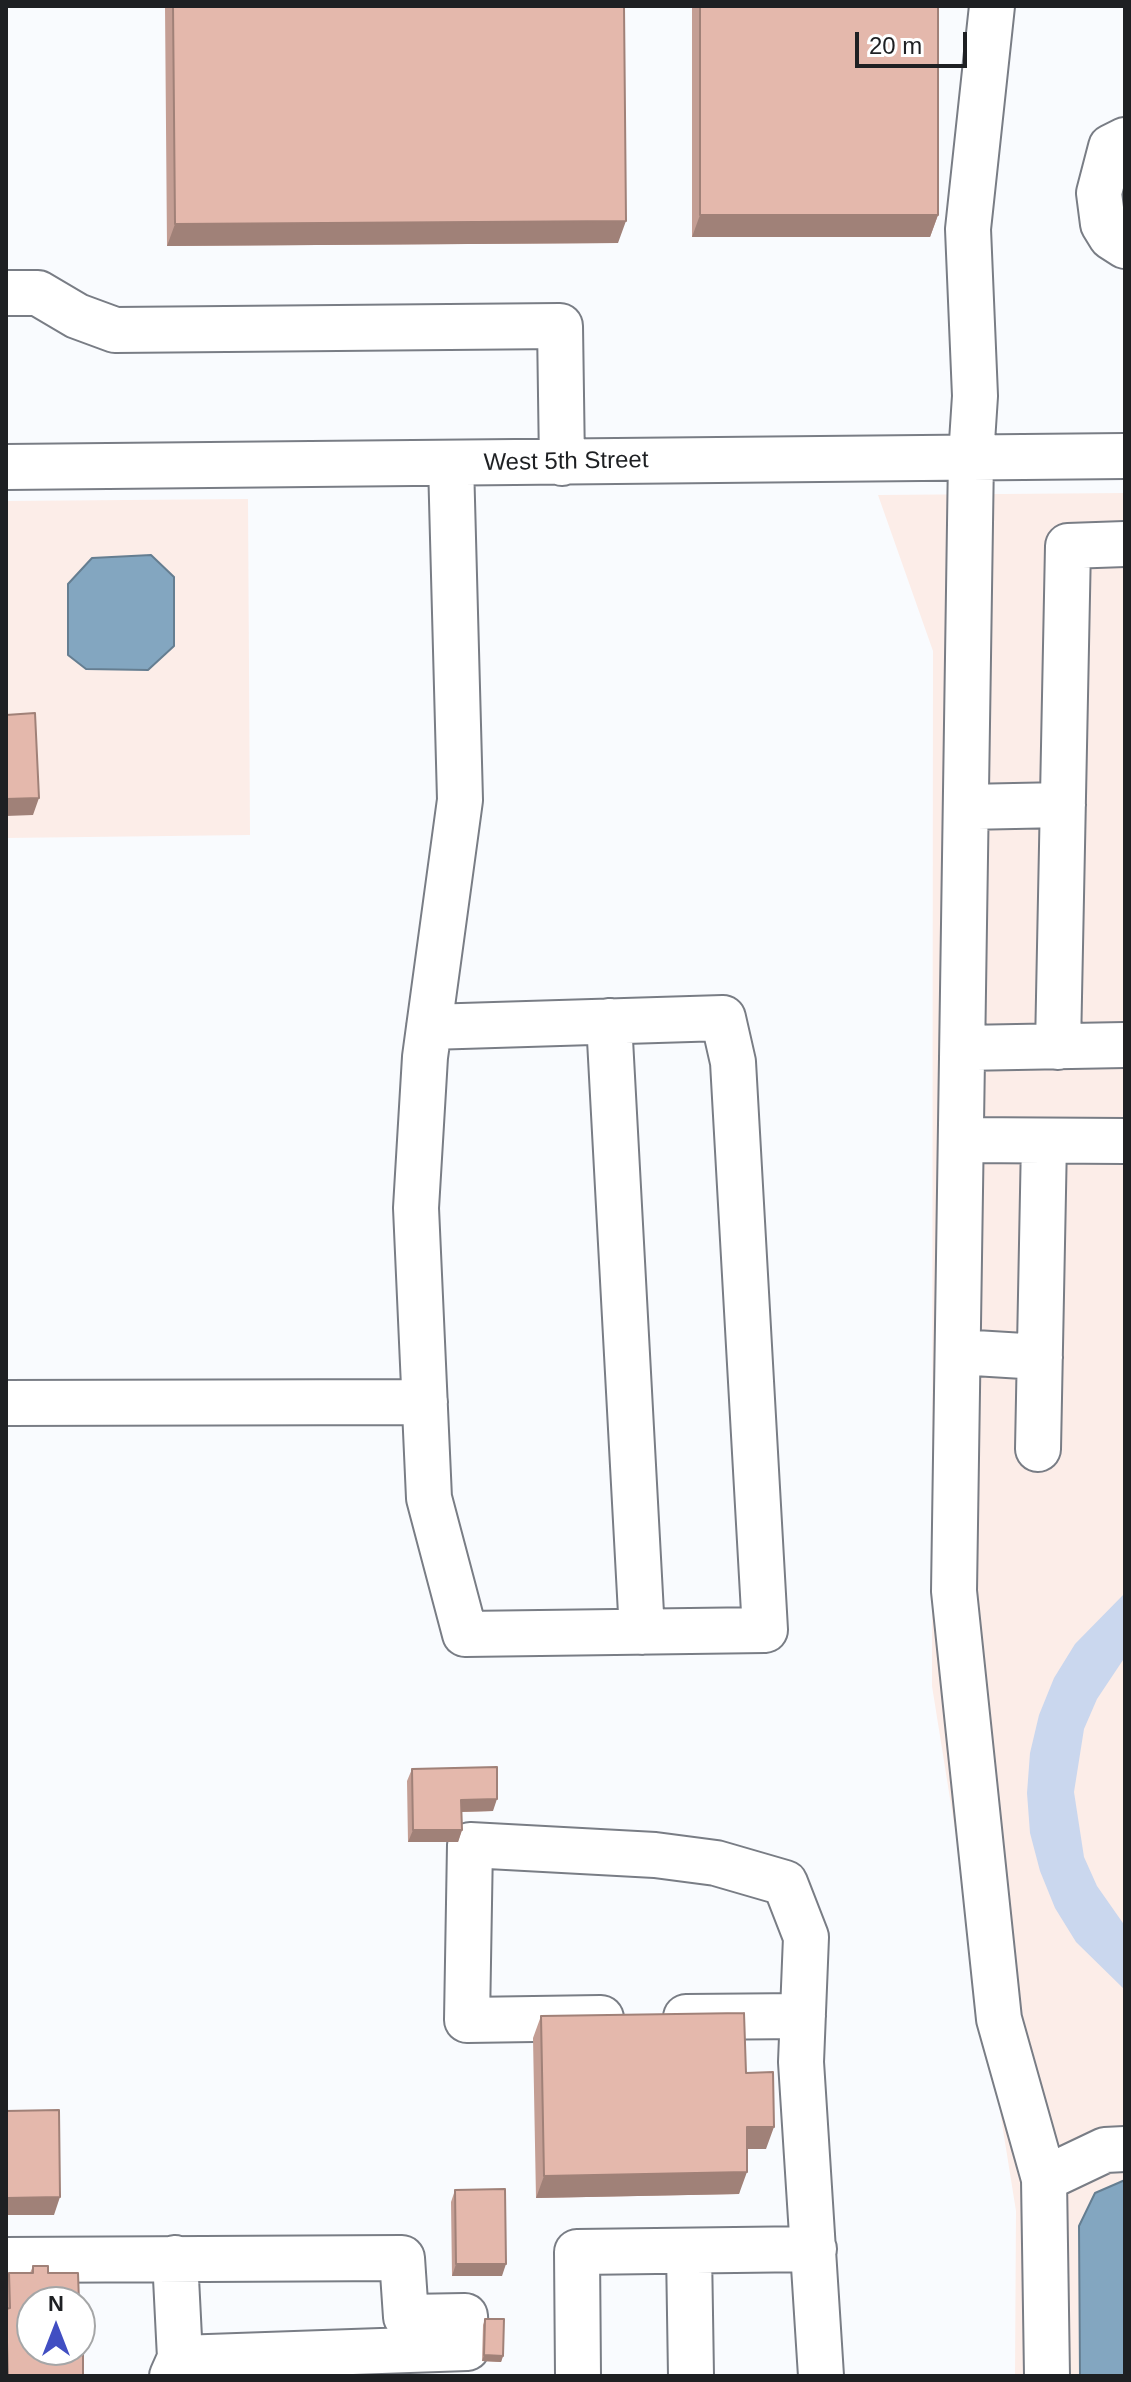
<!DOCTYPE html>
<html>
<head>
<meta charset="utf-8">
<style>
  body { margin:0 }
  #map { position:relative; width:1131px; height:2382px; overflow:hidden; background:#f9fbfe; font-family:Arial,sans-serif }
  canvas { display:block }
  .frame { position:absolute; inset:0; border:8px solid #1e2023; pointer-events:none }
  .north { position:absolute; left:16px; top:2286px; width:80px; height:80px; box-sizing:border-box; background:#fff; border:2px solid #a5a6a7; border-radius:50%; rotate:0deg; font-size:22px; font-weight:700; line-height:32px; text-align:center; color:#1e2023 }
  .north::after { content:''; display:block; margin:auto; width:28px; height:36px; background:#414ec2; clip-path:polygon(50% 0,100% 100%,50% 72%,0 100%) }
  .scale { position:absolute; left:855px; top:32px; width:112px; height:36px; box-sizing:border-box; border:4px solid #1e2023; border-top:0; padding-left:10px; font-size:24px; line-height:28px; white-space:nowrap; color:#1e2023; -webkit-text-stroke:6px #fff; paint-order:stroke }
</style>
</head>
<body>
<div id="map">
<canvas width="1131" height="2382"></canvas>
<div class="frame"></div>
<div class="north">N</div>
<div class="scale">20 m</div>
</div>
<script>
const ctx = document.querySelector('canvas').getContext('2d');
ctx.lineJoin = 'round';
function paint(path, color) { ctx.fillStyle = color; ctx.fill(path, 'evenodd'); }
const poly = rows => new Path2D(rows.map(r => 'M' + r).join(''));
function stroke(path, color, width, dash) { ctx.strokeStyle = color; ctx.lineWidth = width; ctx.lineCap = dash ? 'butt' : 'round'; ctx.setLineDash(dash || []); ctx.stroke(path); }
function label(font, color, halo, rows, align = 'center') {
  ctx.font = font + ' Arial,sans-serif'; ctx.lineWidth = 7; ctx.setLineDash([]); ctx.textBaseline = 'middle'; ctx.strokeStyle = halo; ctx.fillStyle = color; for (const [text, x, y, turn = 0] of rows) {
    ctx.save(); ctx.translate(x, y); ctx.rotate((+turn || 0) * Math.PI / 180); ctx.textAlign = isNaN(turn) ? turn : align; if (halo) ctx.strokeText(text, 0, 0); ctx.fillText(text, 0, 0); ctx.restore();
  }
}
const education = poly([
  [1125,493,1125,2376,1015,2376,1016,2211,932,1686,933,651,878,495],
  [248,499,250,835,6,838,6,501]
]);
const green = poly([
  [1125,1593,1125,1657,1097,1699,1084,1729,1074,1792,1084,1857,1097,1886,1125,1926,1125,1990,1076,1942,1055,1908,1040,1871,1030,1833,1027,1793,1030,1753,1039,1715,1054,1678,1075,1644]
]);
const water = poly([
  [151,555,174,577,174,646,148,670,86,669,68,655,68,584,92,558,151,555],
  [1125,2180,1125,2376,1080,2376,1079,2226,1095,2193,1125,2180]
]);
const minor = poly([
  [992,6,968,229,975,396,971,457,954,1591,999,2019,1044,2179,1047,2376],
  [1125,140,1111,147,1099,193,1103,224,1111,237,1125,246],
  [6,293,38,293,77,316,115,330,560,326,562,463],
  [6,467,1125,456],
  [966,807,1063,805],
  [609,1021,642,1632],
  [429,1027,723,1018,733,1062,765,1630,465,1634,429,1498,416,1208,425,1057,460,800,451,463],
  [1058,1047,1068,546,1125,544],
  [963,1048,1125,1045],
  [961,1140,1125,1141],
  [958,1352,1040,1357],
  [6,1403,425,1402],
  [1038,1449,1044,1141],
  [686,2017,803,2016],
  [601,2018,467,2020,470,1845,655,1855,716,1863,785,1883,806,1937,801,2062,821,2376],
  [1044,2179,1105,2150,1125,2149],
  [689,2251,691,2376],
  [175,2258,180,2358],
  [6,2260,402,2258,406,2317,465,2316,467,2348,180,2358,172,2376],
  [578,2376,577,2252,814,2249]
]);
const wall = poly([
  [165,6,624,6,618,243,167,246],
  [692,6,938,6,938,215,930,237,692,237],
  [412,1769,493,1811,462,1812,462,1830,458,1842,408,1842,407,1781],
  [541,2016,746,2073,766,2149,747,2149,739,2194,536,2198,533,2038],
  [455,2190,502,2276,452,2276,451,2202],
  [33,2266,48,2273,79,2302,83,2376,6,2376,6,2282,9,2273,30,2273],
  [485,2319,503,2356,501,2362,482,2361,483,2325]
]);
const shadedWall = poly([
  [700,215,938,215,930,237,692,237],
  [626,221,618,243,167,246,175,224],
  [39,798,33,815,6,816,6,799],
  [497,1799,493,1811,457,1812,461,1800],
  [413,1830,462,1830,458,1842,408,1842],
  [747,2127,774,2127,766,2149,739,2149],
  [747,2172,739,2194,536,2198,544,2176],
  [60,2197,54,2215,6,2215,6,2198],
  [456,2264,506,2264,502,2276,452,2276],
  [484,2355,503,2356,501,2362,482,2361]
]);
const building = poly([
  [173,6,624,6,626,221,175,224,173,6],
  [700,6,938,6,938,215,700,215,700,6],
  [35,713,39,798,6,799,6,715,35,713],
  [497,1767,497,1799,461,1800,462,1830,413,1830,412,1769,497,1767],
  [744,2013,746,2073,773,2072,774,2127,747,2127,747,2172,544,2176,541,2016,744,2013],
  [59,2110,60,2197,6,2198,6,2111,59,2110],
  [505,2189,506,2264,456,2264,455,2190,505,2189],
  [33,2266,48,2266,48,2273,78,2273,79,2302,32,2302,32,2350,80,2350,80,2308,83,2308,83,2376,8,2376,6,2309,10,2308,9,2273,33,2273,33,2266],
  [485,2319,504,2319,503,2356,484,2355,485,2319]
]);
const streetNames = [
  ["West 5th Street",566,462,-1]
];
paint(education, '#fcede8');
paint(green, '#cad7ee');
paint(water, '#83a6c0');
stroke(water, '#657e91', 2);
stroke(minor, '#797d85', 48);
stroke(minor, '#fff', 44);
paint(wall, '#c49e94');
paint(shadedWall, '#a08178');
paint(building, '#e4b8ac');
stroke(building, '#a08178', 2);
label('24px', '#1e2023', '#fff', streetNames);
</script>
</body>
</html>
